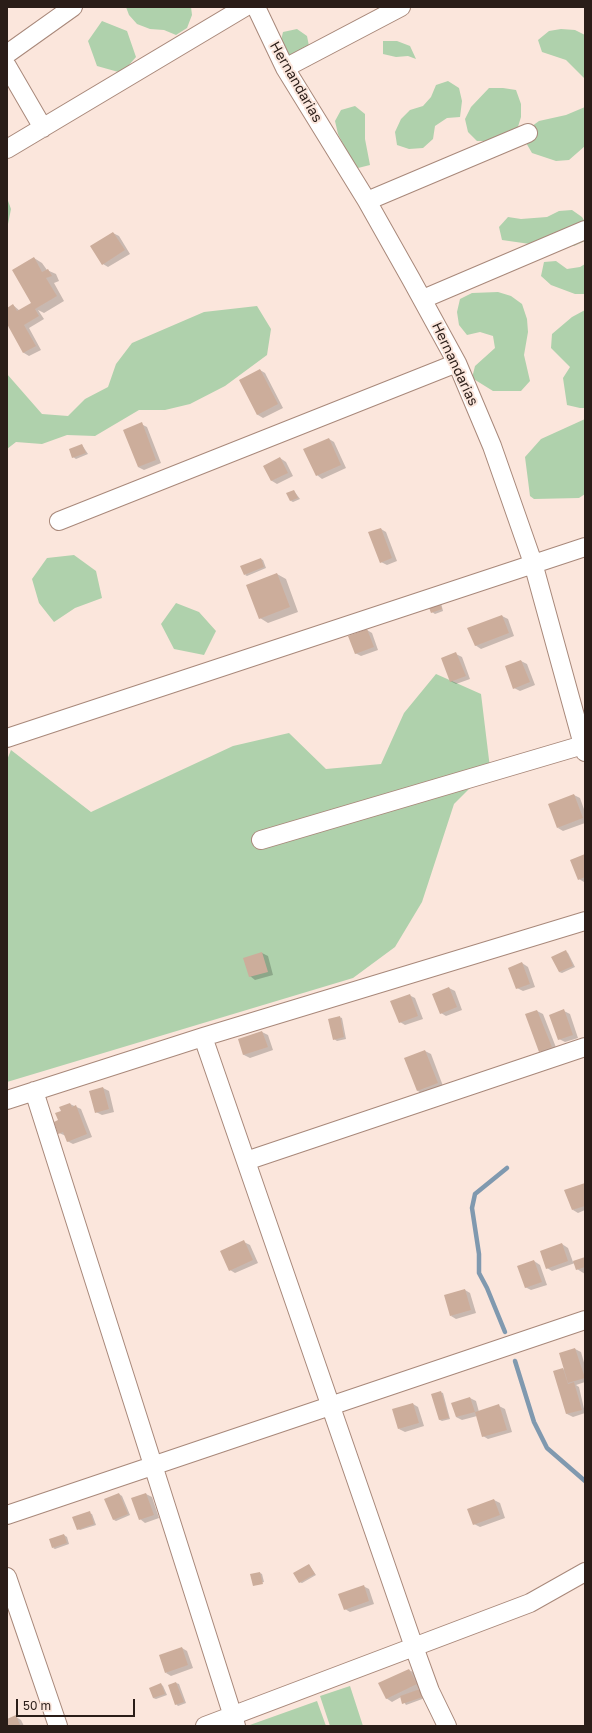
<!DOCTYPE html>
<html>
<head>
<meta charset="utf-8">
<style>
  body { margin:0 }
  #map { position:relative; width:592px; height:1733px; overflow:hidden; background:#fbe6dc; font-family:"Golos Text",sans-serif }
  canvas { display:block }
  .frame { position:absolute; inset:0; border:8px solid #2a1d18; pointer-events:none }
  .scale { position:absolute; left:16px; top:1699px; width:119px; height:18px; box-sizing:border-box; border:2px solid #2a1d18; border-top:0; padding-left:5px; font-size:12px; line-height:14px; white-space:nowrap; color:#2a1d18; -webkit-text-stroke:3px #fbe6dc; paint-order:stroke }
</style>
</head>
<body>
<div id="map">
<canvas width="592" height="1733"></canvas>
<div class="frame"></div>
<div class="scale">50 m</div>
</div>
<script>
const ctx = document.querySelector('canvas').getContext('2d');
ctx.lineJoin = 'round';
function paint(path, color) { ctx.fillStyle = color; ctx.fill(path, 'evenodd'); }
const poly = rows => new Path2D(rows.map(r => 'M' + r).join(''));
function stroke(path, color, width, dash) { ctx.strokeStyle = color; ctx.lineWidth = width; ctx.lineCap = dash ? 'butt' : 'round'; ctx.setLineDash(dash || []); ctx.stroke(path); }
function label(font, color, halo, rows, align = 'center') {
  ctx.font = font + ' "Golos Text",sans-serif'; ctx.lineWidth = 4; ctx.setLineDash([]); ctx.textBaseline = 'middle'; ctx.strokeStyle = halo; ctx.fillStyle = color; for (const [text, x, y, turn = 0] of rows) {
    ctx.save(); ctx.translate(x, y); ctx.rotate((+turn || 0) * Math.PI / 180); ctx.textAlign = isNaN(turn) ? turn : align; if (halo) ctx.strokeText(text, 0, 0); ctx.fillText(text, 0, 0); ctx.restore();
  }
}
const green = poly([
  [126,7,191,7,192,15,187,28,176,35,164,30,150,29,137,24,129,15],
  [102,21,127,31,136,57,122,73,97,66,88,41],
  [297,29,307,36,310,51,319,59,308,67,294,65,280,45,283,32],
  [561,29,575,30,585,35,585,79,566,60,542,52,538,40,549,31],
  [383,41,397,41,410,46,416,59,408,56,396,57,383,54],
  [448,81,459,88,462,101,460,117,447,118,435,126,433,139,423,148,409,149,397,145,395,132,401,119,410,110,423,106,431,97,436,85],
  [489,88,503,88,516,90,521,104,521,117,517,130,490,141,477,141,468,132,465,119,471,107],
  [355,106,365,114,365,139,370,165,358,168,350,158,338,134,335,121,341,110],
  [585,107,585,146,569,160,556,161,532,153,525,141,528,129,539,121,566,115],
  [7,198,11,209,7,229],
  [572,210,582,217,585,222,585,241,574,246,530,244,502,240,499,227,508,217,521,219,547,217,559,211],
  [556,261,567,269,580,267,585,264,585,294,575,294,551,285,541,276,544,262],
  [498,292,511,296,522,304,527,319,528,332,524,355,530,381,521,391,493,391,472,378,475,366,495,348,493,336,480,332,467,335,459,325,457,312,460,299,472,293],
  [257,306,271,329,267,355,225,386,190,404,165,410,139,410,95,436,67,435,42,444,16,442,7,449,7,374,42,414,68,416,85,399,108,387,116,364,132,343,204,312],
  [585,310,585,408,580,408,567,405,563,378,570,367,551,348,552,334,572,317],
  [585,419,585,494,579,498,534,499,530,496,525,457,541,439],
  [74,555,96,571,102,598,75,608,54,622,39,603,32,579,47,558],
  [176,603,199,612,216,631,204,655,174,649,161,624],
  [436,674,481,694,490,768,454,804,422,902,395,947,353,978,7,1082,7,760,11,750,91,812,233,746,289,733,326,769,381,764,404,713],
  [350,1686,363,1726,330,1726,320,1696],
  [317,1701,326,1726,247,1726]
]);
const shadow = poly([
  [113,233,119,236,130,254,108,267,103,264],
  [34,258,42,263,47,270,56,274,59,281,54,283,64,301,44,313,38,310,44,319,29,328,41,350,29,356,24,353,7,322,7,309,13,305,20,311,33,303],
  [260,370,265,373,283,408,263,418,258,415,240,380],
  [141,424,147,427,161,463,144,470,138,467],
  [329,439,334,442,346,468,322,479,317,475],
  [82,445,88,454,76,459,73,457],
  [280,458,286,462,293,476,277,484,272,481,264,466],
  [294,491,300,499,293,502,291,501],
  [381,529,386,532,397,561,387,565,381,562],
  [261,559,263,560,266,568,247,576,245,575],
  [277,574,286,579,298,612,268,623,260,618],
  [441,603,443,611,435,614,432,612],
  [502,616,508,619,514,636,481,649,475,645],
  [367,630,372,633,378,650,361,656,355,653],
  [456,654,462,657,470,679,456,684,450,681],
  [521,661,527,664,535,685,520,691,514,688],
  [574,795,580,798,585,812,585,823,563,831,558,828],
  [585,855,585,882,584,882,579,879],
  [565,951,568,953,575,967,562,973,559,972],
  [262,953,268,956,273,975,255,980,250,976],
  [522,963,528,967,535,987,523,991,517,988],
  [449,988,455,991,462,1010,446,1016,441,1013],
  [409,995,415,998,423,1019,405,1025,400,1022],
  [537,1011,543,1014,557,1050,545,1054,540,1051,526,1015],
  [564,1011,570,1014,578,1038,565,1042,559,1039],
  [339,1017,342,1018,346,1039,337,1041,334,1039],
  [262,1032,268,1035,273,1050,250,1058,244,1055,239,1040],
  [425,1051,431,1054,443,1086,423,1094,418,1091],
  [103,1088,109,1091,114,1112,102,1115,96,1112],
  [70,1104,81,1109,92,1137,73,1144,67,1141,66,1136,59,1133,62,1112],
  [585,1184,585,1210,578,1213,573,1210],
  [244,1242,250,1245,258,1263,235,1273,230,1270],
  [562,1244,568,1248,573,1262,585,1258,585,1274,577,1269,575,1263,552,1271,547,1268],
  [534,1261,540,1265,547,1285,531,1290,525,1287],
  [465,1290,470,1293,476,1313,456,1319,451,1316],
  [575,1349,581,1352,585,1366,585,1382,576,1385,579,1387,585,1413,573,1417,567,1414,555,1372,565,1369],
  [440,1392,443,1393,450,1419,442,1421,440,1420],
  [470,1398,476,1401,479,1412,499,1406,505,1409,512,1432,488,1439,483,1436,477,1416,462,1420,456,1417],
  [413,1404,418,1407,424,1426,405,1432,399,1429],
  [119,1494,122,1496,130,1515,116,1521,114,1520],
  [146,1494,152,1497,159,1518,145,1523,140,1519],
  [494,1500,500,1503,505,1518,480,1527,474,1524],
  [89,1513,92,1514,96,1525,80,1530,78,1529],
  [64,1535,67,1537,69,1544,55,1549,53,1548],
  [309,1565,316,1575,302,1583,299,1582],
  [260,1573,262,1574,264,1582,254,1584],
  [363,1586,369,1589,374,1604,350,1612,345,1609],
  [182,1648,187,1651,193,1668,171,1676,166,1673],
  [409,1670,415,1673,422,1687,418,1689,422,1692,425,1698,406,1705,401,1697,392,1702,386,1698],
  [176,1683,179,1684,186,1703,178,1706,176,1704],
  [161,1684,163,1686,167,1695,156,1699,153,1698],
  [16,1717,21,1720,24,1726,7,1726,7,1720]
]);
const stream = poly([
  [505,1332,487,1288,479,1273,479,1254,472,1208,475,1194,507,1168],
  [515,1361,534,1422,547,1448,585,1481]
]);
const building = poly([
  [113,232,125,250,102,265,90,246],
  [34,257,42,272,48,269,52,276,46,278,57,296,35,309,39,316,24,325,36,346,23,353,7,324,7,308,13,304,17,311,31,303,12,270],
  [260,369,278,404,257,415,239,380],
  [142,422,156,460,138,467,123,430],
  [329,438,341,465,316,476,303,449],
  [82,444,86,453,72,458,69,449],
  [280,457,288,473,271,481,263,466],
  [294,490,298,498,290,501,286,493],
  [381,528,392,558,380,563,368,532],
  [261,558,264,567,244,575,240,566],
  [277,573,290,607,259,619,246,585],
  [438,601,442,609,431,613,428,605],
  [502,615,509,633,475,646,467,628],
  [367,629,374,647,355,654,348,636],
  [456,652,466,676,450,682,441,658],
  [521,660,530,682,513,689,505,666],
  [574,794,583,818,557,828,548,804],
  [585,854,585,877,578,880,570,860],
  [566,950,573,966,559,972,551,957],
  [262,952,268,972,249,977,243,958],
  [522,962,530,984,516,989,508,968],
  [449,987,457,1007,440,1014,432,994],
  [410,994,418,1016,399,1023,390,1001],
  [564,1009,573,1035,558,1040,549,1015],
  [537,1010,552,1047,539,1052,525,1014],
  [340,1016,344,1037,333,1040,328,1019],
  [262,1031,268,1047,243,1055,238,1039],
  [425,1050,438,1083,417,1091,404,1058],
  [103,1087,109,1109,95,1113,89,1091],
  [70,1103,72,1107,76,1105,87,1134,67,1142,63,1132,58,1134,54,1122,58,1120,55,1113,61,1111,59,1107],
  [585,1183,585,1206,572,1210,564,1190],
  [244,1240,253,1260,229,1271,220,1251],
  [562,1243,568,1261,546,1269,540,1251],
  [585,1257,585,1267,576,1270,573,1261],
  [534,1260,542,1282,525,1288,517,1266],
  [465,1289,471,1310,450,1316,444,1295],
  [575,1348,585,1378,568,1383,559,1353],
  [563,1368,568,1384,574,1382,582,1410,566,1414,553,1371],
  [441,1391,449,1418,439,1420,431,1394],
  [470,1397,475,1412,499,1404,507,1430,482,1437,475,1412,456,1417,451,1403],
  [413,1403,419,1423,398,1429,392,1409],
  [119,1493,128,1514,113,1520,104,1499],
  [146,1493,154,1515,139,1520,131,1498],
  [494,1499,500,1515,473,1525,467,1509],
  [90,1511,94,1524,77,1530,72,1517],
  [64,1534,67,1543,52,1548,49,1539],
  [309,1564,315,1574,299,1583,293,1573],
  [260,1572,263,1584,253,1586,250,1574],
  [364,1585,369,1601,344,1610,338,1594],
  [182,1647,188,1665,165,1673,159,1655],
  [409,1669,417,1684,386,1699,378,1683],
  [176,1682,184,1702,175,1705,168,1685],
  [161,1683,165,1694,153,1698,149,1688],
  [420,1689,423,1697,402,1704,400,1696],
  [16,1715,20,1725,7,1726,7,1719]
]);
const minor = poly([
  [256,7,285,68,367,201,411,279,457,363,492,446,533,563,585,752],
  [7,54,73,7],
  [7,66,43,128],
  [285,68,401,7],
  [7,149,245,7],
  [367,201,528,133],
  [423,299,585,230],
  [59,521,457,363],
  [7,738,585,547],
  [261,840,583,745],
  [203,1037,414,1647,430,1691,447,1726],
  [34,1091,236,1726],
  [7,1100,203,1037,585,921],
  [246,1161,585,1047],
  [7,1515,585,1320],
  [7,1577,58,1726],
  [205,1726,530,1603,585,1572]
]);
const streetNames = [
  ["Hernandarias",296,82,60],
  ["Hernandarias",455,364,65]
];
paint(green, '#afd1ac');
paint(shadow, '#0003');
stroke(stream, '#8099af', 4.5);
paint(building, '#ccad9b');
stroke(minor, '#a8887a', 20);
stroke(minor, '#fff', 18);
label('14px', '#2a1d18', '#fbe6dc', streetNames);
</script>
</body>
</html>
